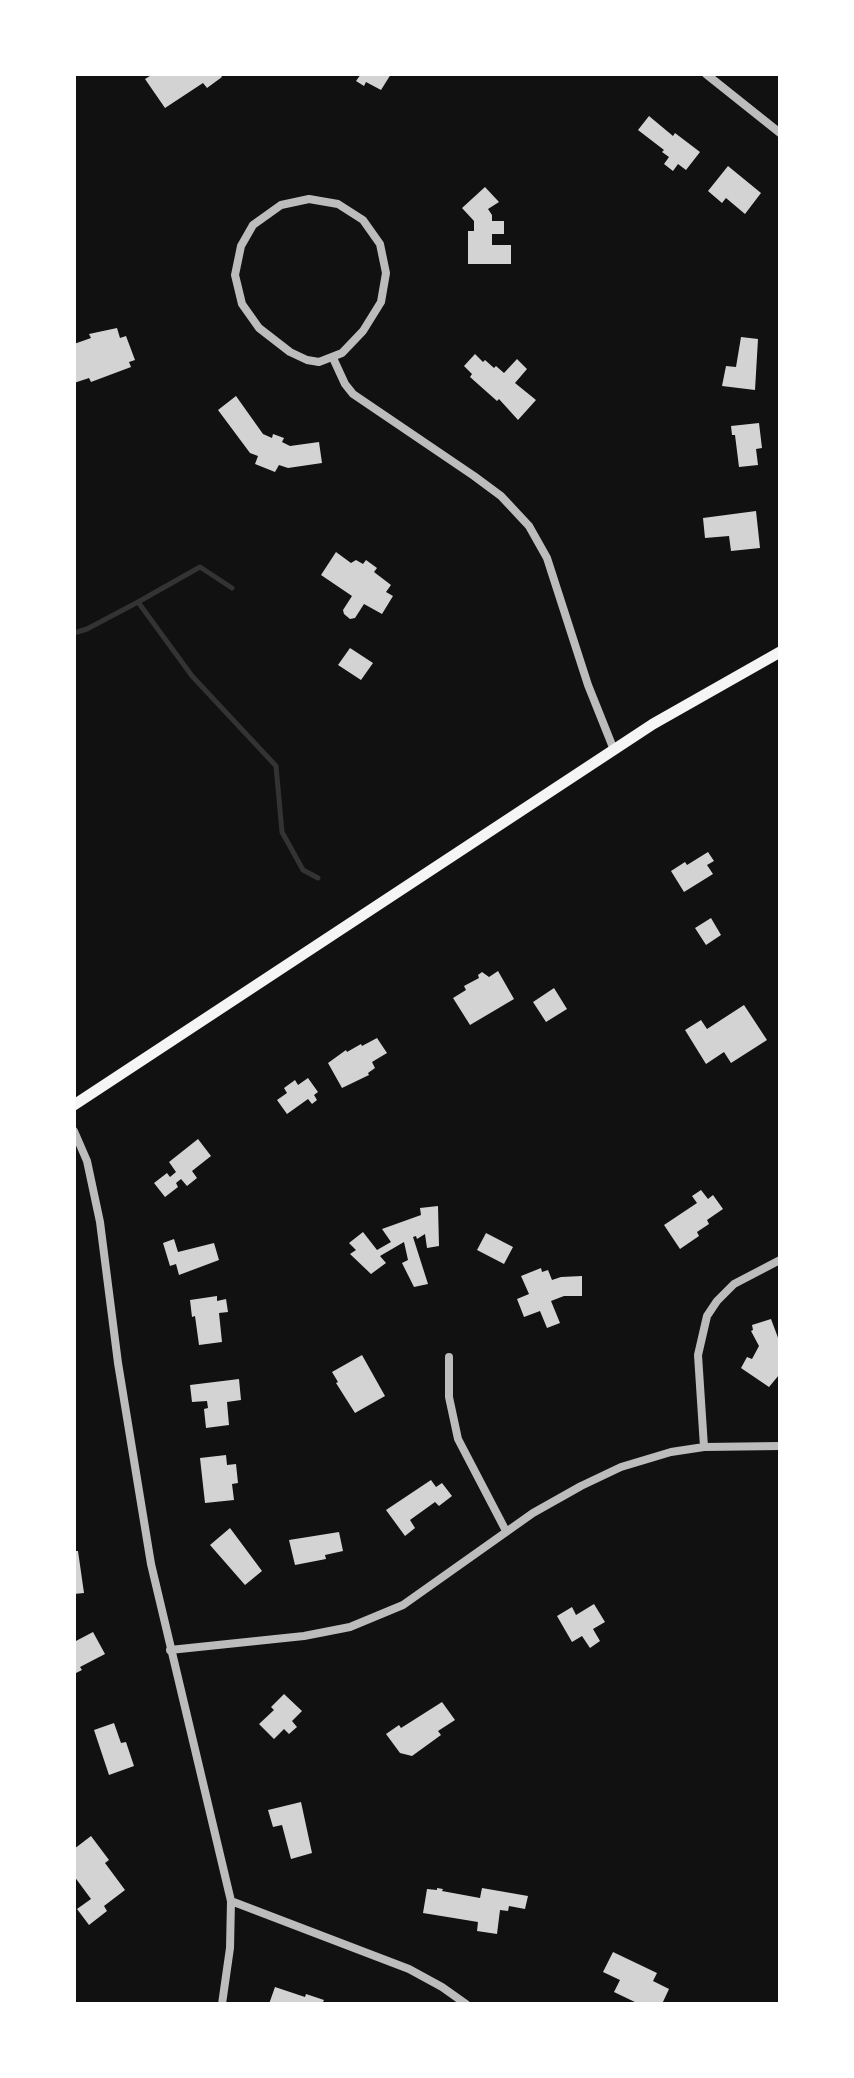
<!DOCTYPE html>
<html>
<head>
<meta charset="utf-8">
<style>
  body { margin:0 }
  #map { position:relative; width:854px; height:2078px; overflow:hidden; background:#111; font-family:Montserrat,sans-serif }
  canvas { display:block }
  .frame { position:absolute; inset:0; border:76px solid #fff; pointer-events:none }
</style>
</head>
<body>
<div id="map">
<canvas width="854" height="2078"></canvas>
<div class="frame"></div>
</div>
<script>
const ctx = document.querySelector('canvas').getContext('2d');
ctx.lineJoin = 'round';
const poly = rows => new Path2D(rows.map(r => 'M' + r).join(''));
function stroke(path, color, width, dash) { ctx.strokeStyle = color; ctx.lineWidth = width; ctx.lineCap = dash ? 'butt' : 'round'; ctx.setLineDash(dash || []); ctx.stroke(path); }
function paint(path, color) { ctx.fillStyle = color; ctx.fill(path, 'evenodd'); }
const stream = poly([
  [138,602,200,567,232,588],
  [74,633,87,629,138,602,192,676,276,766,282,832,303,870,318,878]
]);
const building = poly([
  [153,74,220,74,222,77,207,88,203,83,165,108,145,79],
  [361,74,391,74,381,90,366,82,364,86,356,81],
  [649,116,673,136,675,133,700,152,686,170,678,164,673,171,664,164,669,157,662,152,664,150,638,130],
  [728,166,761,193,745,214,726,198,722,203,708,191],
  [485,187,499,202,488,209,492,215,492,221,504,221,504,234,492,234,492,245,511,245,511,264,468,264,468,231,474,231,474,221,462,208],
  [117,328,120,338,126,336,135,360,129,362,131,367,91,382,89,378,74,383,74,344,91,338,89,334],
  [741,337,758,339,755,390,722,386,726,366,736,367],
  [475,354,483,362,485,360,494,368,496,366,504,373,517,359,527,369,515,383,536,400,518,420,499,399,497,401,470,377,472,374,464,366],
  [236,396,263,434,272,438,273,434,284,438,282,442,290,446,319,442,322,463,288,468,279,465,275,472,255,464,258,456,250,453,218,410],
  [759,423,762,448,756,449,758,465,739,467,735,435,732,435,731,426],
  [756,511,760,548,731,551,729,536,705,538,703,518],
  [336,552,351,563,356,560,363,564,366,560,377,568,374,572,391,585,386,592,393,596,382,614,364,604,355,618,350,619,344,614,343,610,352,596,321,575],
  [350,648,373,663,361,680,338,665],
  [708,852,714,861,707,865,713,874,684,892,671,871,685,862,687,865],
  [711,918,721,935,706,945,695,928],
  [498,971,514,999,470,1025,453,998,466,990,464,986,479,978,478,975,482,972,489,977],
  [554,988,567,1009,546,1022,533,1002],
  [744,1005,767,1040,731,1063,724,1052,706,1064,685,1030,701,1020,707,1029],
  [377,1038,387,1053,372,1062,375,1068,368,1073,369,1075,342,1088,328,1063,346,1050,347,1052,361,1044,362,1046],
  [308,1078,318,1092,314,1095,317,1100,312,1104,308,1099,287,1114,277,1100,287,1093,284,1088,295,1080,298,1085],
  [198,1139,211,1156,192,1171,197,1178,187,1186,181,1179,176,1183,178,1187,165,1197,154,1183,167,1173,170,1177,176,1172,169,1162],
  [701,1190,708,1199,713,1195,723,1209,707,1220,709,1224,697,1232,699,1236,680,1249,664,1225,697,1203,692,1196],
  [438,1206,439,1246,427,1248,425,1234,417,1239,416,1236,413,1237,428,1284,414,1287,402,1263,408,1260,404,1242,380,1256,386,1263,371,1274,350,1254,356,1250,349,1243,363,1232,377,1250,391,1242,382,1229,421,1215,420,1208],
  [486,1233,513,1247,504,1264,477,1250],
  [174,1239,178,1252,214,1243,219,1260,179,1275,176,1264,170,1266,163,1243],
  [541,1268,542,1272,548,1270,552,1280,561,1277,582,1276,582,1296,564,1296,551,1301,560,1323,547,1328,540,1311,524,1317,517,1299,529,1294,521,1276],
  [217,1296,217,1301,226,1299,228,1312,219,1313,222,1342,199,1345,195,1316,192,1317,190,1300],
  [771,1319,780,1343,780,1368,779,1375,769,1387,741,1368,747,1357,752,1359,759,1346,751,1331,753,1330,752,1325],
  [362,1355,385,1396,355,1413,336,1383,338,1382,332,1372],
  [239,1379,241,1400,227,1402,229,1425,206,1428,204,1409,208,1408,207,1401,192,1402,190,1385],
  [226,1455,227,1465,236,1464,238,1483,232,1484,234,1500,205,1503,200,1458],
  [431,1480,436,1487,442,1483,452,1496,439,1506,435,1502,410,1520,415,1528,405,1536,386,1510],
  [230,1528,262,1571,245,1585,210,1545],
  [339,1532,343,1551,325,1555,326,1559,295,1565,289,1540],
  [74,1551,78,1551,84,1593,74,1594],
  [594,1604,605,1622,593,1629,600,1641,590,1648,582,1636,572,1642,557,1616,572,1607,576,1615],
  [93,1632,105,1654,80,1667,82,1670,74,1674,74,1642],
  [284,1694,302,1711,292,1721,297,1727,289,1734,284,1729,274,1739,259,1724,274,1710,271,1707],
  [442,1702,455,1720,438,1731,441,1735,412,1756,400,1753,386,1734,399,1725,401,1728],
  [114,1723,121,1743,126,1742,134,1766,109,1775,94,1730],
  [301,1802,312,1853,291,1859,282,1825,273,1827,268,1810],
  [91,1836,109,1860,105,1863,125,1890,104,1906,107,1911,89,1925,77,1909,91,1899,74,1876,74,1849],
  [437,1888,443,1889,442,1891,480,1898,482,1888,528,1896,525,1909,509,1906,508,1911,500,1910,497,1934,477,1931,478,1922,423,1913,427,1889,437,1890],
  [613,1952,657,1973,653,1981,669,1989,662,2004,639,2004,614,1992,620,1980,603,1972],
  [275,1987,305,1997,306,1994,324,2000,322,2004,269,2004]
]);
const minor = poly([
  [706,74,780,133],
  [309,199,338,204,363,220,380,244,386,273,381,302,363,331,342,353,319,362,307,360,290,352,259,328,242,304,235,275,241,246,253,225,281,205,309,199],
  [333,358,345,384,353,394,474,476,501,496,529,526,547,558,588,685,614,750],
  [74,1131,87,1161,100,1222,118,1363,151,1564,231,1901,230,1948,222,2004],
  [449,1357,449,1397,458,1439,506,1531],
  [704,1447,698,1355,707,1316,717,1301,734,1284,780,1260],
  [170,1650,304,1636,350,1627,403,1605,533,1513,581,1486,621,1467,671,1452,704,1447,780,1446],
  [231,1901,409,1969,442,1987,466,2004]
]);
const secondary = poly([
  [74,1105,653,724,780,652]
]);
stroke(stream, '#333', 5);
paint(building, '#d3d3d3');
stroke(minor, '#bcbcbc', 8);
stroke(secondary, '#f5f5f5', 11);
</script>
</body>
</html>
